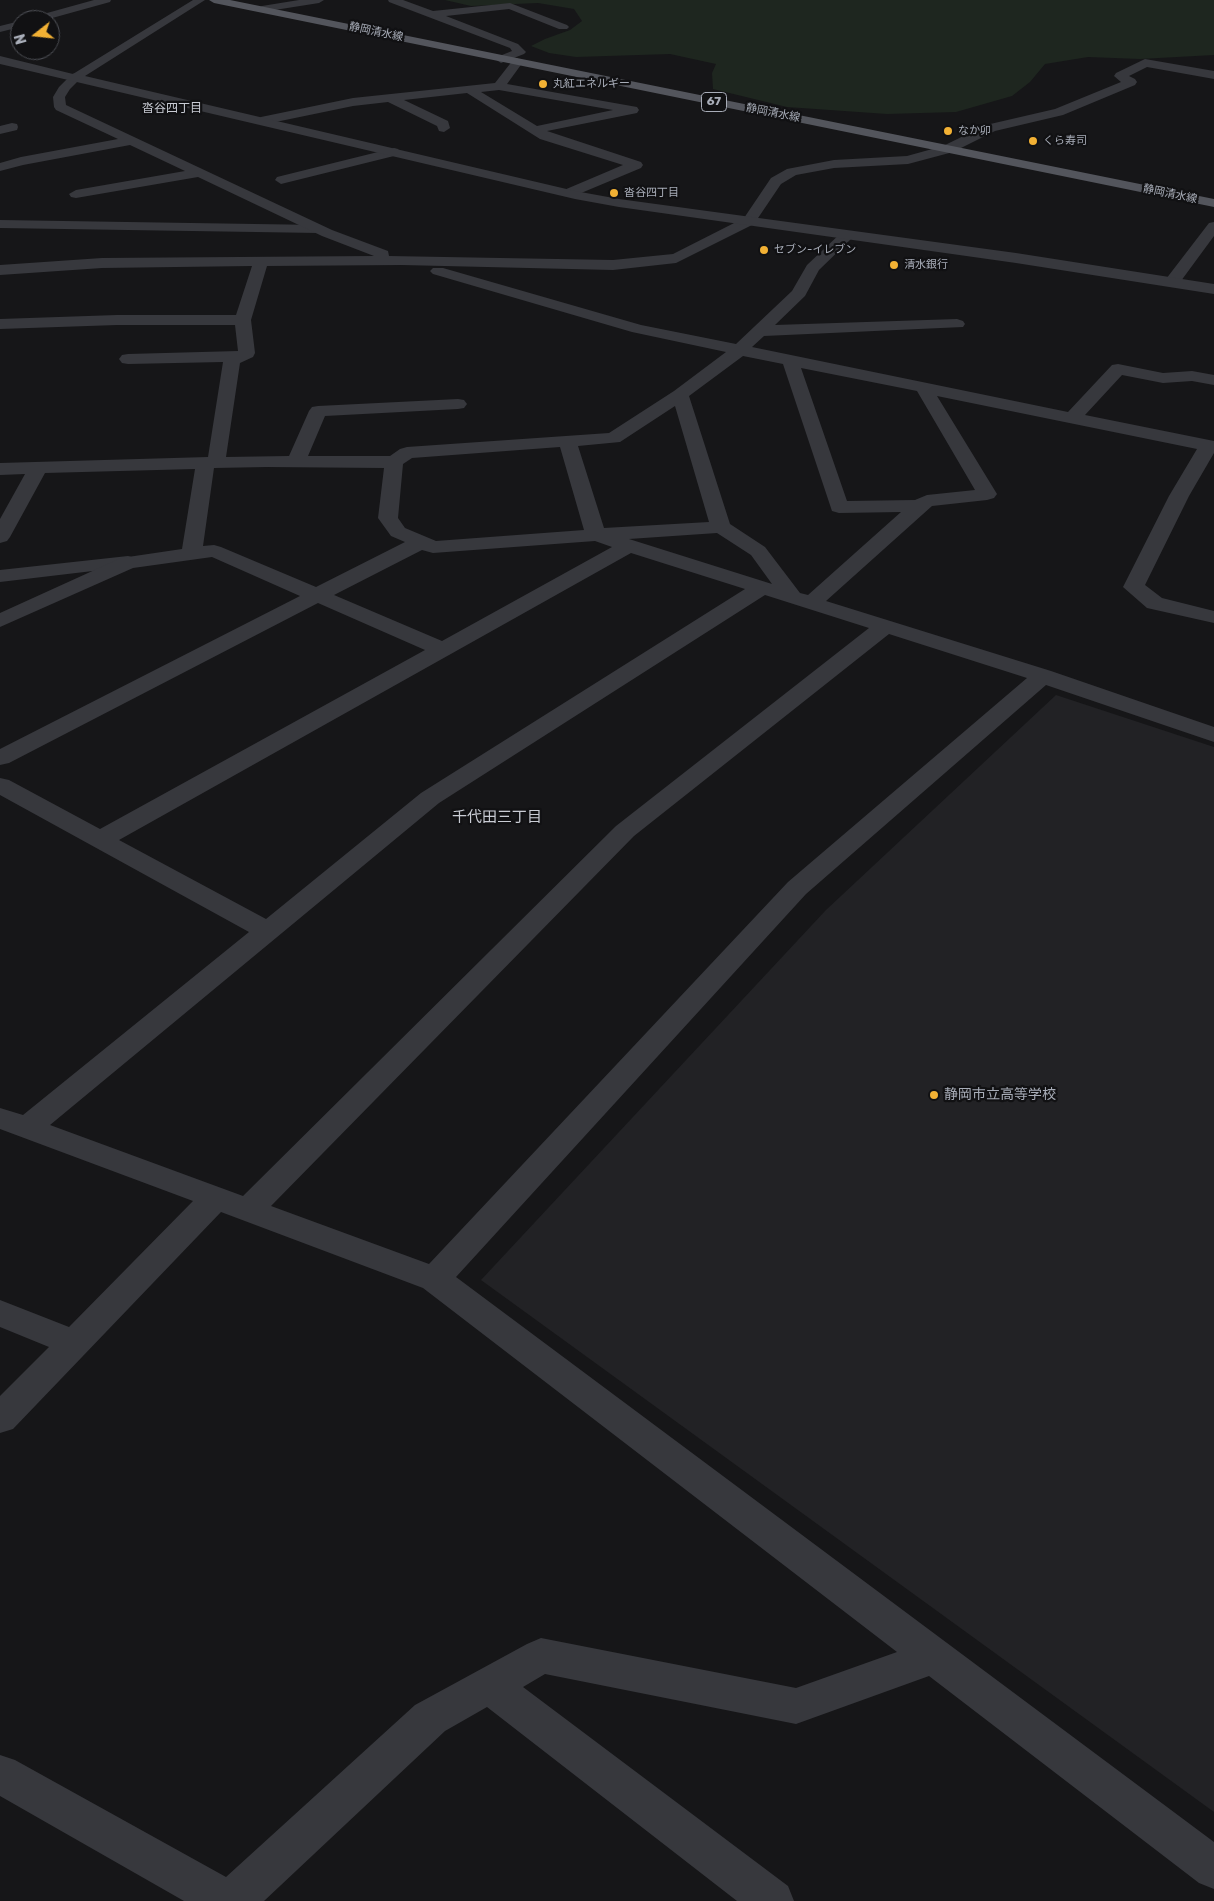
<!DOCTYPE html>
<html>
<head>
<meta charset="utf-8">
<style>
  body { margin:0 }
  #map { position:relative; width:1214px; height:1901px; overflow:hidden; background:#161618; font-family:Rubik,sans-serif }
  canvas { display:block }
  .north { position:absolute; left:10px; top:10px; width:50px; height:50px; box-sizing:border-box; background:#111113; border:1px solid #4d4f55; border-radius:50%; rotate:254deg; font-size:14px; font-weight:700; line-height:20px; text-align:center; color:#a8adb8 }
  .north::after { content:''; display:block; margin:auto; width:18px; height:22px; background:#f2b134; clip-path:polygon(50% 0,100% 100%,50% 72%,0 100%) }
</style>
</head>
<body>
<div id="map">
<canvas width="1214" height="1901"></canvas>
<div class="north">N</div>
</div>
<script>
const ctx = document.querySelector('canvas').getContext('2d');
ctx.lineJoin = 'round';
function paint(path, color) { ctx.fillStyle = color; ctx.fill(path, 'evenodd'); }
const poly = rows => new Path2D(rows.map(r => 'M' + r).join(''));
function stroke(path, color, width, dash) { ctx.strokeStyle = color; ctx.lineWidth = width; ctx.lineCap = dash ? 'butt' : 'round'; ctx.setLineDash(dash || []); ctx.stroke(path); }
function label(font, color, halo, rows, align = 'center') {
  ctx.font = font + ' Rubik,"Noto Sans JP",sans-serif'; ctx.lineWidth = 4.5; ctx.setLineDash([]); ctx.textBaseline = 'middle'; ctx.strokeStyle = halo; ctx.fillStyle = color; for (const [text, x, y, turn = 0] of rows) {
    ctx.save(); ctx.translate(x, y); ctx.rotate((+turn || 0) * Math.PI / 180); ctx.textAlign = isNaN(turn) ? turn : align; if (halo) ctx.strokeText(text, 0, 0); ctx.fillText(text, 0, 0); ctx.restore();
  }
}
const built = poly([
  [1056,695,1214,747,1214,1812,481,1280,826,910]
]);
const green = poly([
  [445,0,1214,0,1214,55,1140,59,1088,57,1045,64,1030,82,1012,96,956,112,887,114,787,107,713,89,712,73,716,64,670,54,576,57,549,53,531,46,545,39,570,30,582,21,574,9,538,3,471,6]
]);
const service = poly([
  [394,148,398,149,400,152,398,155,281,184,275,180,277,177,394,148],
  [0,220,319,225,326,229,319,233,0,228,0,220],
  [128,556,135,558,137,562,135,566,0,582,0,570,128,556]
]);
const minor = poly([
  [94,0,111,0,110,2,45,20,28,20,29,18,94,0],
  [299,0,324,0,319,3,262,12,257,9,262,6,299,0],
  [388,0,403,0,433,11,510,3,567,25,569,27,567,29,559,29,509,9,446,16,518,44,526,52,524,54,501,63,495,59,497,57,512,51,510,48,389,2,388,0],
  [20,21,20,27,0,32,0,26,20,21],
  [517,58,523,62,507,84,637,107,639,110,637,113,547,131,641,162,643,165,641,168,574,196,564,196,562,193,564,190,623,165,540,139,467,93,404,100,448,121,450,128,444,132,439,131,437,126,388,102,353,106,261,125,255,121,261,117,353,98,495,83,513,60,517,58],
  [499,90,613,110,537,126,481,92,499,90],
  [1145,59,1214,71,1214,79,1147,67,1129,76,1135,79,1137,82,1135,85,1063,115,995,131,953,152,908,164,834,168,796,175,781,184,754,224,676,263,613,270,402,265,267,266,251,320,255,353,253,357,240,363,226,457,289,456,309,411,312,407,318,406,458,399,464,400,467,404,464,408,458,409,325,416,308,456,390,456,400,449,407,447,609,433,674,391,726,352,632,332,433,274,430,271,433,268,443,268,641,325,736,344,792,291,807,265,842,232,847,231,852,232,854,235,852,238,819,270,805,296,775,325,957,319,963,321,965,324,963,327,764,336,752,347,1068,412,1112,365,1118,364,1163,373,1192,371,1214,375,1214,385,1192,381,1163,383,1122,375,1085,415,1214,441,1214,453,1189,496,1145,585,1162,598,1214,611,1214,623,1147,608,1123,587,1169,496,1197,449,937,396,997,494,994,498,987,500,932,506,826,601,1051,671,1214,727,1214,742,1046,685,806,894,456,1277,1214,1842,1214,1889,1199,1883,929,1676,796,1724,545,1674,523,1687,788,1886,794,1901,737,1901,487,1707,445,1731,264,1901,184,1901,0,1796,0,1755,15,1760,226,1877,415,1705,527,1644,541,1638,796,1688,897,1652,423,1288,221,1212,13,1429,0,1433,0,1396,49,1347,0,1327,0,1300,69,1327,193,1201,0,1129,0,1108,23,1115,249,932,0,795,0,778,9,780,100,829,425,650,318,603,9,763,0,765,0,749,300,596,212,557,133,568,0,627,0,613,121,558,182,549,195,469,45,473,10,537,7,541,0,543,0,519,25,474,0,475,0,463,208,457,223,362,128,364,122,363,119,359,122,355,128,354,238,351,235,325,117,325,0,329,0,319,117,315,236,315,252,266,102,268,0,275,0,265,102,258,374,256,322,236,198,177,76,198,71,197,69,194,76,190,185,171,130,145,23,165,0,171,0,163,21,157,118,139,56,110,54,107,53,97,59,87,72,74,76,73,82,77,70,89,65,97,66,105,332,230,388,251,389,256,613,260,673,254,744,218,771,178,787,169,834,160,907,156,943,146,986,125,1055,109,1121,82,1114,76,1116,73,1145,59],
  [743,356,783,364,832,511,839,513,901,512,808,595,800,593,765,547,730,524,689,396,743,356],
  [801,368,917,391,975,490,927,495,915,500,847,501,801,368],
  [675,406,709,522,604,528,578,446,620,442,675,406],
  [560,447,584,530,436,541,405,528,398,518,403,464,412,458,560,447],
  [267,467,384,468,378,518,391,536,405,542,316,587,221,547,214,545,203,546,214,468,267,467],
  [717,533,751,555,772,584,629,539,717,533],
  [595,541,612,547,442,641,334,595,422,550,433,553,595,541],
  [631,553,745,589,421,793,266,919,119,840,631,553],
  [765,595,869,628,616,826,243,1196,50,1125,439,803,765,595],
  [889,634,1027,678,788,882,429,1264,271,1206,634,836,889,634],
  [12,123,17,124,18,127,17,130,0,134,0,126,12,123],
  [1214,222,1214,236,1178,285,1166,285,1164,282,1166,279,1209,223,1214,222]
]);
const tertiary = poly([
  [193,0,205,0,85,76,575,191,619,199,1016,253,1214,284,1214,294,1016,263,619,207,575,199,0,64,0,56,73,74,193,0]
]);
const primary = poly([
  [209,0,230,0,1214,199,1214,207,214,3,209,0]
]);
const markers = [
  [543,84,5,"#f2b134"],
  [948,131,5,"#f2b134"],
  [1033,141,5,"#f2b134"],
  [614,193,5,"#f2b134"],
  [764,250,5,"#f2b134"],
  [894,265,5,"#f2b134"],
  [934,1095,5,"#f2b134"]
];
const farStreetnames = [
  ["静岡清水線",376,32,12],
  ["静岡清水線",773,113,11],
  ["静岡清水線",1170,194,12]
];
const farPoinames = [
  ["丸紅エネルギー",553,84],
  ["なか卯",958,131],
  ["くら寿司",1043,141],
  ["沓谷四丁目",624,193],
  ["セブン-イレブン",774,250],
  ["清水銀行",904,265]
];
const shields = [
  [714,102,25]
];
const shieldNames = [
  ["67",714,102]
];
const farNeighbourhoodnames = [
  ["沓谷四丁目",172,109]
];
const poiNames = [
  ["静岡市立高等学校",944,1095]
];
const neighbourhoodNames = [
  ["千代田三丁目",497,818]
];
paint(built, '#222225');
paint(green, '#1e261f');
paint(service, '#37383d');
paint(minor, '#37383d');
paint(tertiary, '#37383d');
paint(primary, '#53555c');
for (const [x, y, r, color] of markers) { const dot = new Path2D(); dot.arc(x, y, r, 0, 2 * Math.PI); ctx.fillStyle = color; ctx.fill(dot); stroke(dot, '#111113', 2); }
label('11px', '#a8adb8', '#111113', farStreetnames);
label('11px', '#a8adb8', '#111113', farPoinames, 'left');
for (const [x, y, w] of shields) { const box = new Path2D(); box.roundRect(x - w / 2, y - 9.5, w, 19, 4); ctx.fillStyle = '#111113'; ctx.fill(box); stroke(box, '#a8adb8', 1); }
label('bold 12px', '#a8adb8', null, shieldNames);
label('12px', '#c9ccd4', '#111113', farNeighbourhoodnames);
label('14px', '#a8adb8', '#111113', poiNames, 'left');
label('15px', '#c9ccd4', '#111113', neighbourhoodNames);
</script>
</body>
</html>
